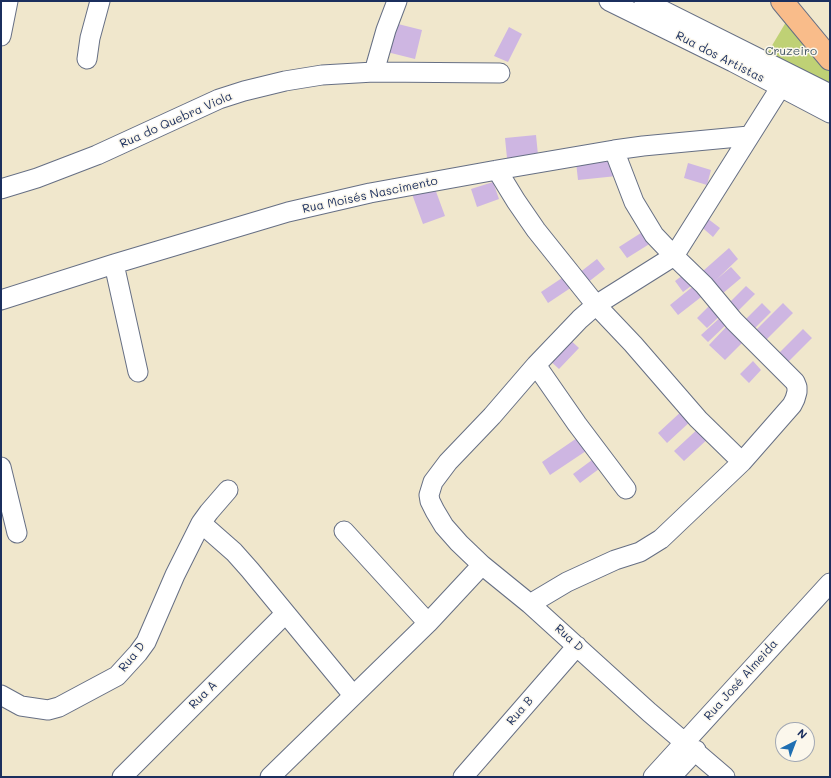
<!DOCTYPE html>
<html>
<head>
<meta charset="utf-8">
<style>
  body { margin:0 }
  #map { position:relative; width:831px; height:778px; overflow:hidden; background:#f0e7cc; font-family:Mali,sans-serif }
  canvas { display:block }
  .frame { position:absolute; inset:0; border:2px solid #1b2f5e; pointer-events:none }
  .north { position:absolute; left:775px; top:722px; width:40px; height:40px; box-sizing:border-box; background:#fbf7ec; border:1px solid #a1a7b3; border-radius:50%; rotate:42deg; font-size:11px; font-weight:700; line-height:16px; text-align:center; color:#1b2f5e }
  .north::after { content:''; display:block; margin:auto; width:14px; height:18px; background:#1f6fb2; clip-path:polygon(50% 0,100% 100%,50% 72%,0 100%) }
</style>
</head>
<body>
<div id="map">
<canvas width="831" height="778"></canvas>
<div class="frame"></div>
<div class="north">N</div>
</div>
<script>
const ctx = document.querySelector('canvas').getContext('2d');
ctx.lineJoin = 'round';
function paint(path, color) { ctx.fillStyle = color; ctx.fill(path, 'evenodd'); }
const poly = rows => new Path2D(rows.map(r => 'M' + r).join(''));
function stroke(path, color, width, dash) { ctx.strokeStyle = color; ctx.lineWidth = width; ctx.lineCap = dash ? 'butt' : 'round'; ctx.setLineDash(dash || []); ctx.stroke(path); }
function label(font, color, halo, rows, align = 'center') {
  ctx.font = font + ' Mali,sans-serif'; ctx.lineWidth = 3; ctx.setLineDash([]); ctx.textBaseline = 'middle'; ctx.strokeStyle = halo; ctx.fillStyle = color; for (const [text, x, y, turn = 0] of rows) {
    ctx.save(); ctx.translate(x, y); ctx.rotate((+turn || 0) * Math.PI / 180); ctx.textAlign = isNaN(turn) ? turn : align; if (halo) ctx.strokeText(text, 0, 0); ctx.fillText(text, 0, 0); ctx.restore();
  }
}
const green = poly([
  [789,17,830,65,830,94,764,59]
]);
const building = poly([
  [394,23,422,30,415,59,387,52],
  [509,27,522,34,508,62,494,56],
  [536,135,538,155,507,158,505,138],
  [614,158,617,176,578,180,576,162],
  [688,163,711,170,707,185,684,178],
  [493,182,499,199,477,207,471,189],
  [434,186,445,216,423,224,412,194],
  [703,215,720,228,713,237,697,223],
  [644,231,651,243,627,258,619,247],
  [729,248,738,259,716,280,731,267,741,278,722,294,703,271],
  [597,259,605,269,587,283,579,273],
  [687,272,695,283,683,292,675,281],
  [568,274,575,285,548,303,541,292],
  [696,284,705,294,678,315,670,305],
  [746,286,755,294,737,312,728,304],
  [712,303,722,314,707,328,697,318],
  [762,303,771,312,752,331,743,322],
  [783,303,793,313,765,341,755,331],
  [723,315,729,322,708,342,701,335],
  [728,325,744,341,725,360,709,345],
  [803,329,812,338,788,362,779,353],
  [567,337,579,348,559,369,547,358],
  [753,361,761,370,749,383,740,374],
  [684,409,693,419,667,443,658,433],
  [701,426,711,436,684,461,674,451],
  [577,438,586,451,550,475,542,462],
  [596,457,603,466,580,483,573,474]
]);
const minor = poly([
  [609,1,733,62,830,113],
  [644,1,830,94],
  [1,36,8,1],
  [87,59,90,38,100,1],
  [374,72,386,30,397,1],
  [497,170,516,201,536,230,596,305,633,344,698,419,742,462],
  [1,189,37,178,97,155,219,99,244,91,285,81,322,75,374,72,500,73],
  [114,264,138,372],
  [1,300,114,264,288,212,370,193,497,170,614,150,643,146,749,136],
  [536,365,577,424,626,489],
  [1,467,17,533],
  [228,490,209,512,201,523,234,552,250,570,353,695],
  [344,531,428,623],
  [530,604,567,582,615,560,640,552,661,539,742,462,792,405,795,399,797,392,797,387,795,382,734,321,704,285,674,256,654,235,634,202,614,150],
  [1,695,21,706,48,710,59,707,117,676,138,653,146,642,175,575,201,523],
  [122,777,285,614],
  [270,777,428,623,482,565],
  [463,777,577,646],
  [653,777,830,583],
  [671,777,696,750],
  [725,777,649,712,530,604,482,565,459,543,444,526,435,511,430,501,429,495,433,482,448,462,492,416,536,365,580,319,596,305,674,256,780,88]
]);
const major = poly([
  [782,1,830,59]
]);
const parkNames = [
  ["Cruzeiro",791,51]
];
const streetNames = [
  ["Rua dos Artistas",720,57,27],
  ["Rua do Quebra Viola",176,120,-24],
  ["Rua Moisés Nascimento",370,195,-12],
  ["Rua D",569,638,42],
  ["Rua D",132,657,-51],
  ["Rua José Almeida",741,680,-48],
  ["Rua A",203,695,-45],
  ["Rua B",520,711,-49]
];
paint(green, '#bfd175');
paint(building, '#ceb6e2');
stroke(minor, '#666f84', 21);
stroke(major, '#666f84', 24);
stroke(minor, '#fff', 19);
stroke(major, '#f9bc8a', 22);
label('12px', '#445864', '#fbf7ec', parkNames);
label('12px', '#1b2f5e', '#fbf7ec', streetNames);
</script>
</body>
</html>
